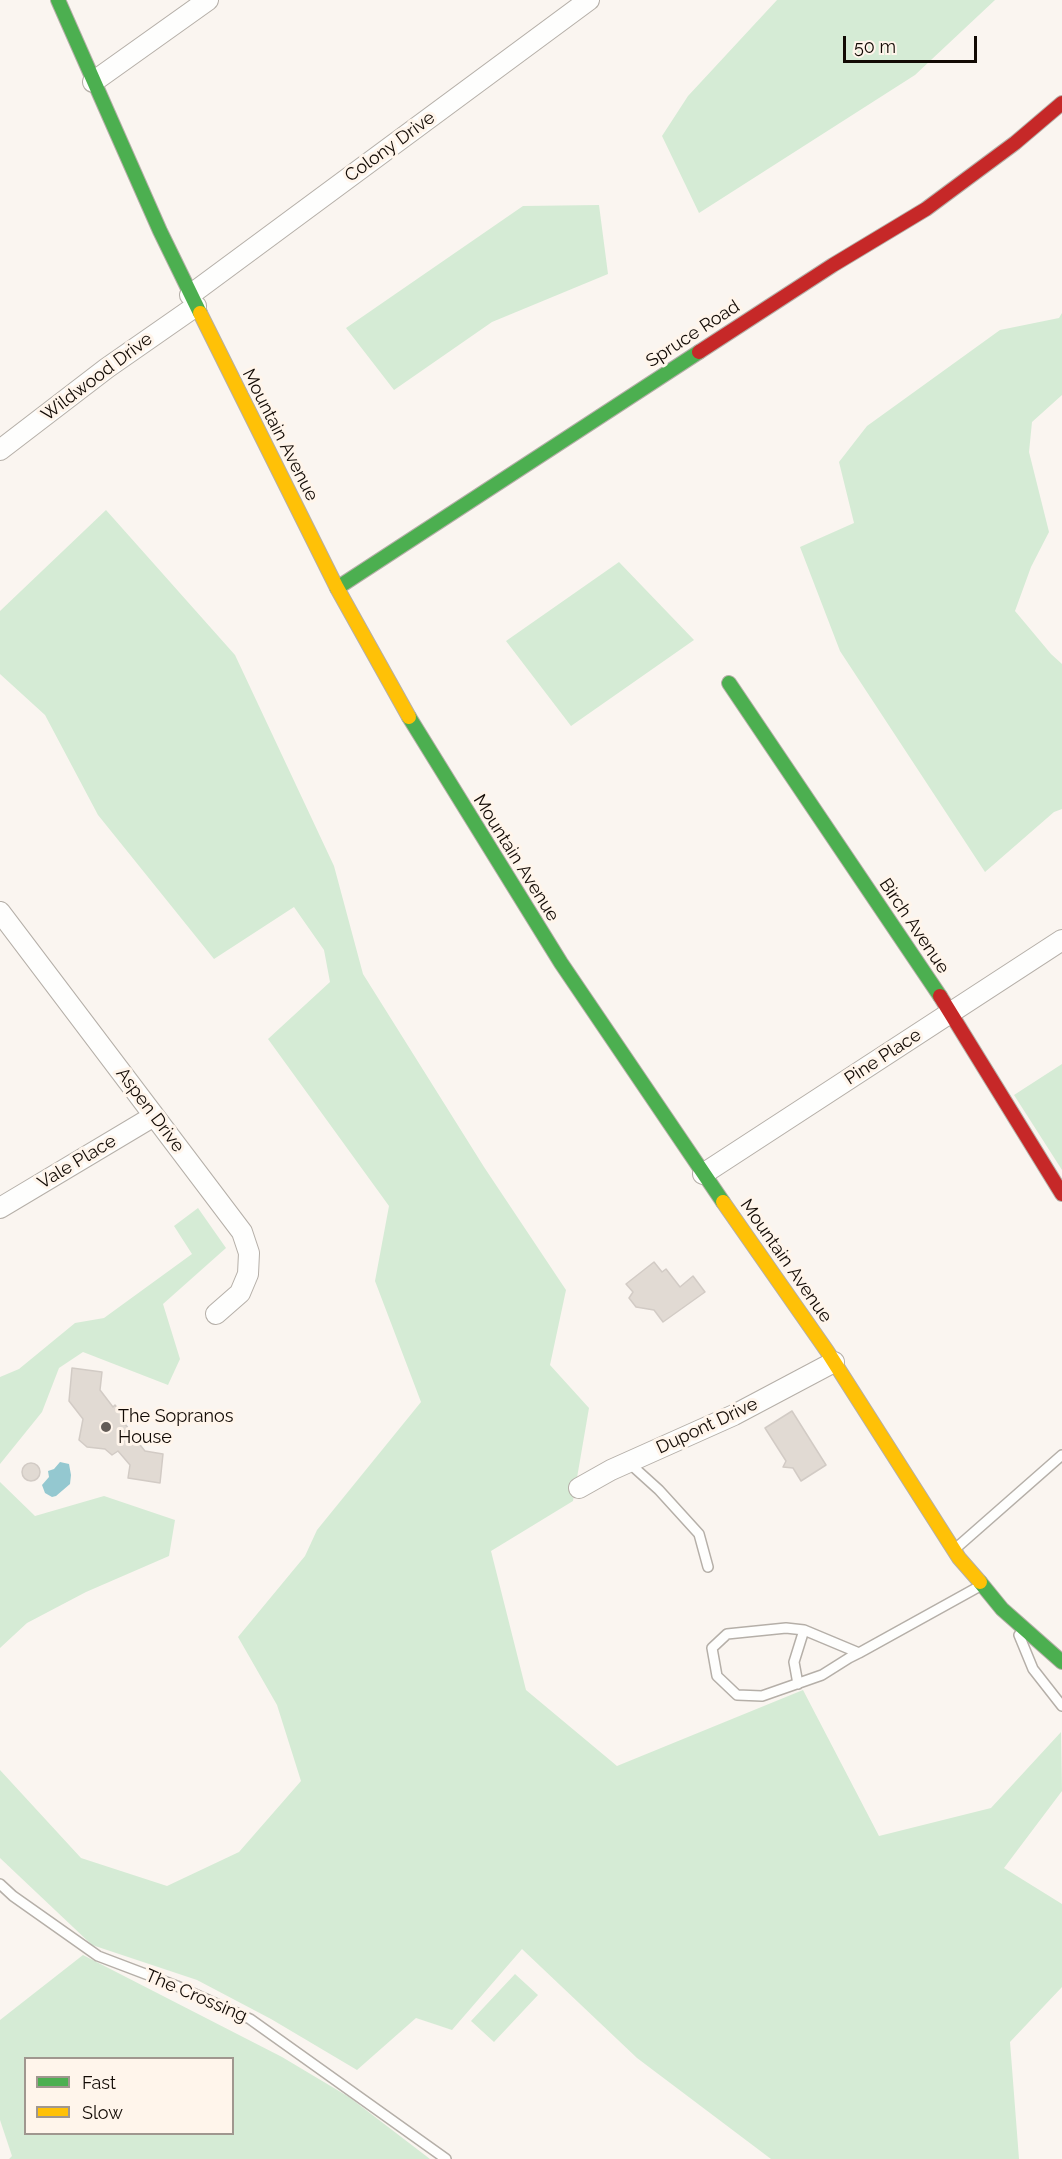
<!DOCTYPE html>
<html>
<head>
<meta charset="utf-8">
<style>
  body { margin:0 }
  #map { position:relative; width:1062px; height:2159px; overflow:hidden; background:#faf5f0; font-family:Raleway,sans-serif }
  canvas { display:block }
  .legend { position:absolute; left:24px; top:2057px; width:210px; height:78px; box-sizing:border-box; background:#fff5eb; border:2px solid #a0978f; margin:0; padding:8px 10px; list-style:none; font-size:18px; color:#120a04 }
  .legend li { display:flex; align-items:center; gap:12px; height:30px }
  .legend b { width:30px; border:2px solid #a0978f }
  .scale { position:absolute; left:843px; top:36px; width:134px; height:27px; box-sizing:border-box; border:3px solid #120a04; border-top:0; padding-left:8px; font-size:18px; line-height:21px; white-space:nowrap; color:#120a04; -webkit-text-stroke:4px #fff5eb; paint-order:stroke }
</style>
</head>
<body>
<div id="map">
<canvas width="1062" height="2159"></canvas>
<ul class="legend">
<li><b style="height:8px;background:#4caf50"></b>Fast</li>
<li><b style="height:8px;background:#ffc107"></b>Slow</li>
</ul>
<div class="scale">50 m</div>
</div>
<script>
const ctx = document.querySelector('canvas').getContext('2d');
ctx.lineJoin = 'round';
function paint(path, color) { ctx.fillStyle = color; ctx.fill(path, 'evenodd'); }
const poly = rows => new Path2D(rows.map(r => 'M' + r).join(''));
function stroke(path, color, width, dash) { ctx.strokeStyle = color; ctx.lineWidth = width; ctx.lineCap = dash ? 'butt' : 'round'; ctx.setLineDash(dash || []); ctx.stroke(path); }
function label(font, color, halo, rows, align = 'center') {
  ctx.font = font + ' Raleway,sans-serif'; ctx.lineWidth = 6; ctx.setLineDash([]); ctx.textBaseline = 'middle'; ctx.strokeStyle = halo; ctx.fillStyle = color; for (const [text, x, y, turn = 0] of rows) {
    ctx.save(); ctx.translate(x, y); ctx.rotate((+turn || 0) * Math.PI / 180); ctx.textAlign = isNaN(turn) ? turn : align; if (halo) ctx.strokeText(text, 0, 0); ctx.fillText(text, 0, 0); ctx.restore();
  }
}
const green = poly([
  [777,0,995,0,915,75,699,213,662,136,688,96],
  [599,205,608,274,492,322,394,390,346,328,523,206],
  [1062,313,1062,395,1032,422,1029,452,1049,532,1031,567,1015,611,1051,654,1062,664,1062,809,1054,812,985,872,840,651,800,547,854,523,839,462,867,426,1000,330,1059,318],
  [106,510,235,655,334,866,363,974,484,1167,566,1290,550,1365,589,1408,573,1501,491,1551,526,1690,617,1766,803,1690,879,1836,991,1808,1061,1732,1062,1791,1004,1868,1062,1904,1062,1987,1010,2042,1019,2159,771,2159,637,2058,522,1949,452,2030,416,2018,357,2070,271,2019,197,1980,92,1945,0,1858,0,1770,81,1858,167,1886,239,1852,301,1781,277,1705,238,1637,305,1556,317,1530,421,1402,375,1281,389,1206,268,1039,330,982,324,950,294,907,214,959,98,815,45,715,0,674,0,611],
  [619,562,694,640,571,726,506,641],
  [1062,1064,1062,1170,1014,1095],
  [198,1208,226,1248,163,1304,180,1359,168,1385,83,1352,59,1368,42,1412,0,1464,0,1377,19,1369,75,1323,104,1318,192,1254,174,1226],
  [0,1482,35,1516,104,1496,175,1520,169,1556,86,1592,27,1623,0,1648],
  [83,1955,282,2057,349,2097,430,2159,9,2159,12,2156,0,2120,0,2020],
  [26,2058,232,2058,232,2134,26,2134],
  [515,1974,538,1995,494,2042,471,2021]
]);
const water = poly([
  [60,1462,69,1464,71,1475,70,1484,56,1496,52,1497,45,1493,42,1485,49,1477,48,1471,54,1469]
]);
const building = poly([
  [654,1262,662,1272,666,1269,680,1287,693,1276,705,1292,663,1322,654,1310,636,1307,629,1298,633,1292,626,1284,654,1262],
  [72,1368,102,1372,100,1390,113,1407,115,1405,128,1421,125,1424,132,1433,131,1434,145,1451,163,1454,160,1483,128,1478,130,1465,118,1451,112,1455,105,1449,87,1447,79,1440,83,1419,69,1401,72,1368],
  [792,1411,826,1465,801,1481,793,1468,783,1467,786,1461,765,1428,792,1411],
  '22 1472a9 9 0 1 1 18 0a9 9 0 1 1-18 0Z'
]);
const lane = poly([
  [628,1462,659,1490,699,1534,708,1567],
  [955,1549,1062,1455],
  [1019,1635,1033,1669,1062,1706],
  [859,1653,804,1630,786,1628,727,1634,712,1648,717,1676,737,1695,762,1696,822,1675,849,1658,859,1653,980,1586],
  [798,1684,794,1662,804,1630],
  [0,1884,13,1896,98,1956,177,1986,250,2019,446,2159]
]);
const street = poly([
  [93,82,208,0],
  [190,295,589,0],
  [0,450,107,368,196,306],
  [0,912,242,1232,249,1253,248,1274,240,1293,216,1314],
  [703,1174,1062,940],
  [0,1208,154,1116],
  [579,1488,611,1470,734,1415,834,1362]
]);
const fast = poly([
  [58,0,160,231,200,313],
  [337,588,699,352],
  [729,683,940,996],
  [409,717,561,963,723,1202],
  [980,1582,1002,1609,1062,1662]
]);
const slow = poly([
  [200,313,337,588,409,717],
  [723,1202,827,1351,959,1558,980,1582]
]);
const jam = poly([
  [699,352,833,265,926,209,1015,143,1062,103],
  [940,996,1062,1194]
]);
const markers = [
  [106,1427,6,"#635c57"]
];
const streetNames = [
  ["Colony Drive",390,147,-36],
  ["Spruce Road",693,334,-33],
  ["Wildwood Drive",97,377,-37],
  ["Mountain Avenue",280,435,63],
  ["Mountain Avenue",516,858,58],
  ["Birch Avenue",914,926,56],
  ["Pine Place",883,1057,-33],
  ["Aspen Drive",150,1110,53],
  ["Vale Place",77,1162,-31],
  ["Mountain Avenue",786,1261,55],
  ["Dupont Drive",707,1426,-25],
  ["The Crossing",196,1996,23]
];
const poiNames = [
  ["The Sopranos",118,1417],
  ["House",118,1438]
];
paint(green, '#d5ebd5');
paint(water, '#94c8d0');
paint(building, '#e1dad3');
stroke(building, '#d2cbc5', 1.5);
stroke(lane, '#b5afa8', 12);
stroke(street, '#b5afa8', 22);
stroke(fast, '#b5afa8', 16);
stroke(slow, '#b5afa8', 16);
stroke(jam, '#b5afa8', 16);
stroke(lane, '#fefefd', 9);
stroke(street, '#fefefd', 20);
stroke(fast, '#4caf50', 14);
stroke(slow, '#ffc107', 14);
stroke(jam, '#c62828', 14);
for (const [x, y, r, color] of markers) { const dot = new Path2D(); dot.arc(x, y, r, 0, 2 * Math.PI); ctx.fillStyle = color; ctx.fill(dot); stroke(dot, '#fff5eb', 2); }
label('18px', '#120a04', '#fff5eb', streetNames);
label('18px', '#120a04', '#fff5eb', poiNames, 'left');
</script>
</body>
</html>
